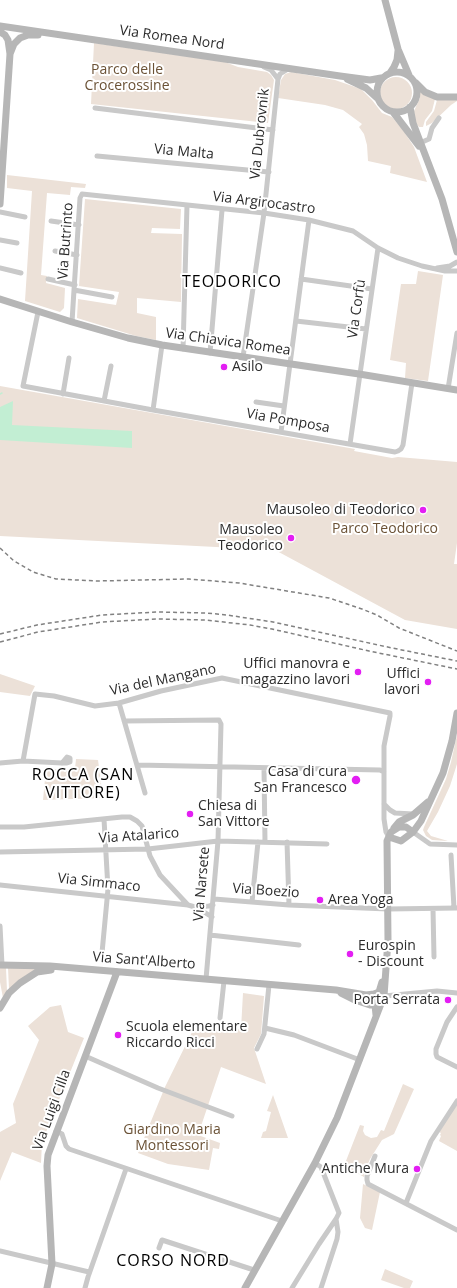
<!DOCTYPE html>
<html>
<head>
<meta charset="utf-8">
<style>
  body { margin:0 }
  canvas { display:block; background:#fff }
</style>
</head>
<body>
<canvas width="457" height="1288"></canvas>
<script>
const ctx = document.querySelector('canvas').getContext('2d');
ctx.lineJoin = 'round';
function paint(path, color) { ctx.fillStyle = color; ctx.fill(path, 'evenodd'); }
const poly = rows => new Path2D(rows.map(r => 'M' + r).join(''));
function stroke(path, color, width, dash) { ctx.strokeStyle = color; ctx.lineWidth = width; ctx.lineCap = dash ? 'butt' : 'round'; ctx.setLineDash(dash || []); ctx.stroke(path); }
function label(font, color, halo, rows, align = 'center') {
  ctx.font = font + ' "Open Sans",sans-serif'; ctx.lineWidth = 4; ctx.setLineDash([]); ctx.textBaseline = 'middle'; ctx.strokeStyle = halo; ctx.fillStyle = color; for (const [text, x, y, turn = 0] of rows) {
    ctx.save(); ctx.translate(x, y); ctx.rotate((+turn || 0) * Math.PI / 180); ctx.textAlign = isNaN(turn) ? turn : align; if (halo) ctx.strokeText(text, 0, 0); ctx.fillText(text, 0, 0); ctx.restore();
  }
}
const green = poly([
  [94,43,225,62,238,67,267,72,271,75,274,80,268,123,91,104],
  [291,72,335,80,361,89,372,100,382,113,392,117,403,130,414,147,427,182,390,173,391,166,368,161,367,145,364,134,359,127,362,124,343,110,325,105,278,98,281,80,285,74],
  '380 93a16 16 0 1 1 32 0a16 16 0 1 1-32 0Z',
  [420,91,435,99,432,111,425,120,423,127,419,127,415,122,414,111,420,98],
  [437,100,457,100,457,101,451,105,432,123,426,126,426,122,434,111],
  [7,175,86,184,85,188,71,187,70,195,47,193,41,275,47,276,46,283,65,288,64,308,60,312,25,301,32,191,7,188],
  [85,199,181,209,180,229,152,228,151,233,182,234,181,302,137,298,137,313,156,317,156,340,136,336,77,318,78,299,116,305,119,292,79,286],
  [418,271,443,275,428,381,405,378,406,363,390,360,401,284,416,284],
  [0,386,355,449,354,451,392,458,398,457,457,462,457,543,454,564,457,564,457,629,405,620,275,550,0,536],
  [0,674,35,686,30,696,0,692],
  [457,735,457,764,450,786,438,812,427,831,431,836,448,841,432,840,426,836,423,830,424,827,446,779,451,762],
  [76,759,98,760,103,798,43,800,46,769,75,769],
  [0,967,6,968,7,991,3,998,0,982],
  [8,968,35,968,36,970,25,976,9,989],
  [243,993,264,996,261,1034,254,1048,266,1084,221,1067,198,1135,220,1143,219,1149,213,1148,209,1170,168,1164,138,1153,165,1087,195,1026,241,1029],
  [61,1005,68,1032,84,1038,42,1142,41,1163,12,1152,0,1181,0,1132,16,1123,13,1104,39,1040,28,1026,50,1007],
  [403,1084,414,1089,394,1134,382,1140,370,1159,365,1170,364,1177,344,1166,360,1125,364,1126,363,1131,365,1135,371,1138,377,1137,381,1130,384,1131],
  [273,1095,288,1138,261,1138,263,1132,266,1131,271,1112,267,1111],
  [457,1104,457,1151,439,1141,441,1136,440,1135,441,1133,439,1132],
  [363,1184,380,1192,372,1230,365,1228,360,1218],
  [385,1269,413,1281,410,1288,404,1288,381,1280]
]);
const water = poly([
  [13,401,12,425,132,431,132,448,0,440,0,407]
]);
const stream = poly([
  [0,394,2,393]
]);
const street = poly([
  [264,67,271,70,278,79],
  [95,108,273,130],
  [418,142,420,143,429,139,432,128,439,118],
  [97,156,269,172],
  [0,212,25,217],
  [51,221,79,225],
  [0,240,17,243],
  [55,251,77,255],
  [0,268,21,273],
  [437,268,450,266,457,262],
  [48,279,75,285],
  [301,279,372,289],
  [112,297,74,290,80,198,82,194,264,213,309,220,353,231,378,248,398,258,422,266,445,271,457,271],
  [38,312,23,386,153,410,395,452,398,451,401,449,403,445,412,383],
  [296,321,366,329],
  [72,322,74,290],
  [183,349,187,205],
  [210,353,222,210],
  [243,357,264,213,278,79,280,74,288,69],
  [448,389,457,333],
  [63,394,69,358],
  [104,401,111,366],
  [256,402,284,406],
  [153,410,162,345],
  [281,432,309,220],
  [350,444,378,248],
  [119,703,145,793],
  [124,721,219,720,221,724,218,841,206,979],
  [23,761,35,694,54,696,95,706,119,703,161,691,222,678,390,713,390,716,384,746,384,819,386,832,389,837],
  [0,763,23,761,62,763,67,763,70,762,70,758,67,757,62,763],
  [137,765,380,770,384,772],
  [264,768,265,842],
  [384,804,390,810,395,813,413,814],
  [0,827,24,827,122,817,130,817,137,821,142,826,150,856,160,875,188,905],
  [413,832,430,844,457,845],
  [287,842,289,905],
  [0,852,148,849,218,841,327,844],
  [451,855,454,908],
  [0,885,188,905,195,907,209,906,213,905],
  [214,899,289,905,388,909,457,908],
  [252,902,258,842],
  [196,907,212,917],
  [433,909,434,957],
  [0,926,2,965],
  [210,935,299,945],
  [102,953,108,889,104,819],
  [384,996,437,991,457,993],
  [457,1007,447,1022,436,1049,436,1054,437,1057,457,1067],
  [220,1018,224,981],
  [265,1028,294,1035,360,1060],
  [257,1049,264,1034,269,985],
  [85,1056,158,1088,232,1116],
  [56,1131,62,1134,66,1146,69,1149,279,1220,281,1222],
  [375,1156,367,1176,367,1180,368,1184,457,1230],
  [406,1203,431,1141,457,1101],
  [159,1248,162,1240,254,1270],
  [0,1251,89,1272],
  [85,1288,88,1277,126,1169],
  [292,1288,319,1244,336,1219,339,1213,321,1167,315,1163],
  [321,1288,337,1239,338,1232,336,1219]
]);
const secondary = poly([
  [385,0,398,49,409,75],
  [0,26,340,76,370,80,381,78],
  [0,32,5,35,8,40,10,54,0,204],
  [10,54,14,44,20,38,28,35,38,35],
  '377 92a20 20 0 1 1 40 0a20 20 0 1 1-40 0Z',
  [390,73,394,67,397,60,398,51],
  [347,79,366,88,377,98],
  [416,83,425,92,437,97,457,97],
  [410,107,413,123,442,199,457,252],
  [393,112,419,146],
  [0,299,72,322,128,338,162,345,359,374,457,390],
  [394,828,399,822,413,815,428,802],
  [389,837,401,841,413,832,421,821,443,773,452,741,457,713],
  [0,965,50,966,336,990,366,995,370,997,375,1005,376,1015],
  [341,993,355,1000,370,1005,378,1003],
  [366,995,374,994,379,992,382,982],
  [0,1008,9,993,20,983,37,972,51,970],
  [47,1288,52,1264,47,1166,48,1155,117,972],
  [245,1288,315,1163,337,1118,384,996,388,940,387,841,391,832,399,827,406,827,413,832]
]);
const rail = poly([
  [0,548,14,561,33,572,56,579,97,581,189,579,239,583,329,598,362,609,377,615,399,628,457,651],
  [0,634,37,625,102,615,157,612,206,613,227,615,273,622,392,648,457,661],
  [0,642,38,632,102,622,157,619,205,620,250,625,272,629,369,651,457,669]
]);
const markers = [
  [224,367,4,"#e31ef3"],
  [423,510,4,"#e31ef3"],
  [291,538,4,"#e31ef3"],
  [358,672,4,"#e31ef3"],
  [428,682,4,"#e31ef3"],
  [356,780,5,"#e31ef3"],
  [190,814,4,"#e31ef3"],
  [320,900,4,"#e31ef3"],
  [350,954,4,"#e31ef3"],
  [448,1000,4,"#e31ef3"],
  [118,1035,4,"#e31ef3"],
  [417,1169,4,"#e31ef3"]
];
const streetNames = [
  ["Via Romea Nord",172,38,8],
  ["Via Dubrovnik",260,134,-84],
  ["Via Malta",184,152,5],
  ["Via Argirocastro",264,203,7],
  ["Via Butrinto",66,241,-86],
  ["Via Corfù",357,309,-82],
  ["Via Chiavica Romea",228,342,8],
  ["Via Pomposa",288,421,10],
  ["Via del Mangano",163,680,-12],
  ["Via Atalarico",139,836,-4],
  ["Via Simmaco",99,883,6],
  ["Via Narsete",202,884,-85],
  ["Via Boezio",266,891,4],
  ["Via Sant'Alberto",144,961,4],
  ["Via Luigi Cilla",52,1110,-70]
];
const parkNames = [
  ["Parco delle",127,70],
  ["Crocerossine",127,86],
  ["Parco Teodorico",385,529],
  ["Giardino Maria",172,1130],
  ["Montessori",172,1146]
];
const poiNames = [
  ["Asilo",232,367,"left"],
  ["Mausoleo di Teodorico",415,510],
  ["Mausoleo",283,530],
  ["Teodorico",283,546],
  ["Uffici manovra e",350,664],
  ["magazzino lavori",350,680],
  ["Uffici",420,674],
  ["lavori",420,690],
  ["Casa di cura",347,772],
  ["San Francesco",347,788],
  ["Chiesa di",198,806,"left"],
  ["San Vittore",198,822,"left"],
  ["Area Yoga",328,900,"left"],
  ["Eurospin",358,946,"left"],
  ["- Discount",358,962,"left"],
  ["Porta Serrata",440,1000],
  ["Scuola elementare",126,1027,"left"],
  ["Riccardo Ricci",126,1043,"left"],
  ["Antiche Mura",409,1169]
];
const quarterNames = [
  ["TEODORICO",232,282],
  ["ROCCA (SAN",83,775],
  ["VITTORE)",83,793],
  ["CORSO NORD",173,1261]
];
paint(green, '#ece1d8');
paint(water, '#c2eed3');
stroke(stream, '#c2eed3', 1.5);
stroke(street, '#c9c9c9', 5);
stroke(secondary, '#b6b6b6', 7);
stroke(rail, '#818181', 1.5, [4, 3]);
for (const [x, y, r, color] of markers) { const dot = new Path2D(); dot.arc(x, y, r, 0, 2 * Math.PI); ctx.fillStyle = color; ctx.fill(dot); stroke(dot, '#fff', 1.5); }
label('14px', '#2c2c2c', '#fff', streetNames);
label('14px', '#6b5236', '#fff', parkNames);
label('14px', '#2c2c2c', '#fff', poiNames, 'right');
ctx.letterSpacing = '1px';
label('16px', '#000', '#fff', quarterNames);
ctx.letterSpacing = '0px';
</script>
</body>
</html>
